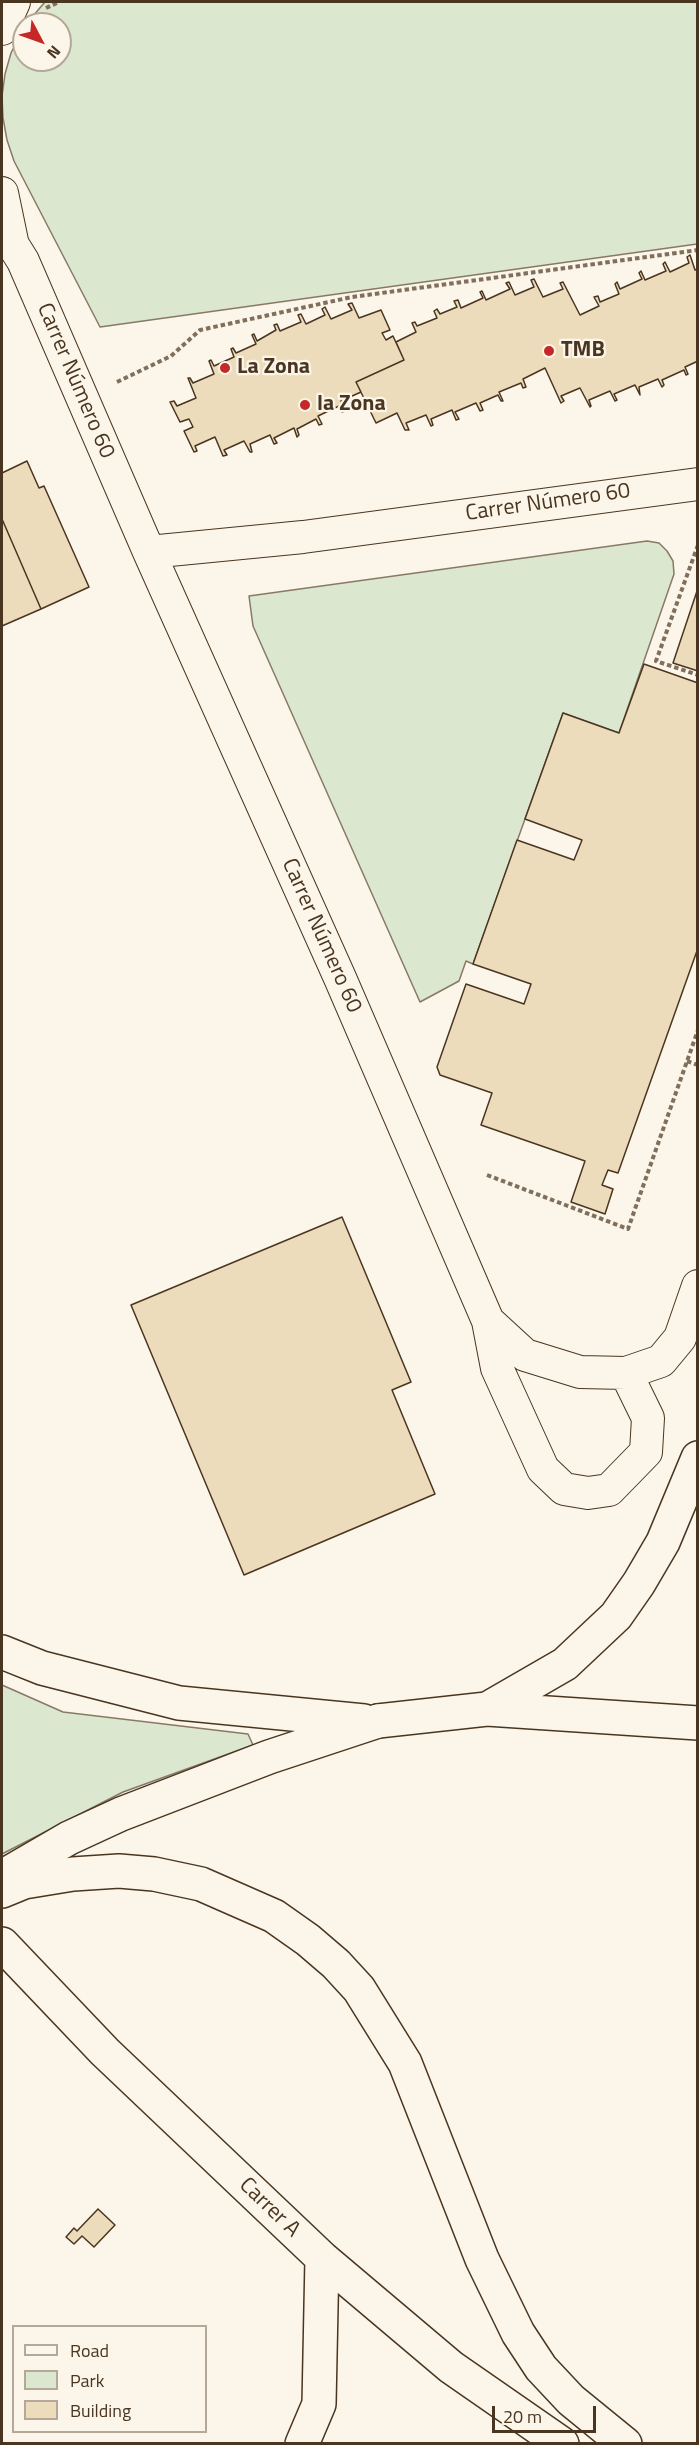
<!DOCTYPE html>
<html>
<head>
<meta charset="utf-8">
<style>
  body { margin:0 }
  #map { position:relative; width:699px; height:2445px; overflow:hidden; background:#fbf6e9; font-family:"Titillium Web",sans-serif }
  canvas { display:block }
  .frame { position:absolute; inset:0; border:3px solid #4a3520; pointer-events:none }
  .legend { position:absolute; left:12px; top:2325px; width:195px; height:108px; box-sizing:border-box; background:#fbf6e9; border:2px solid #b4a999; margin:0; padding:8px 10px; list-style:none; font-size:18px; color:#4a3520 }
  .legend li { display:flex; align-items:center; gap:12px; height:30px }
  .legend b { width:30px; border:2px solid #b4a999 }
  .north { position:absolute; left:12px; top:12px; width:60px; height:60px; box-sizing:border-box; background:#fbf6e9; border:2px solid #b4a999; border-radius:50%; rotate:131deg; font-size:16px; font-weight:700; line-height:24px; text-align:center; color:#4a3520 }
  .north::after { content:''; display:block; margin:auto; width:21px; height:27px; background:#c62828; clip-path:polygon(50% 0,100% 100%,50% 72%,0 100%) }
  .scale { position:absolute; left:492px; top:2406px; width:104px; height:27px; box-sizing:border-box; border:3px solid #4a3520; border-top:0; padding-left:8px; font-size:18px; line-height:21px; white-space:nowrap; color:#4a3520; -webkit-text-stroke:4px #fbf6e9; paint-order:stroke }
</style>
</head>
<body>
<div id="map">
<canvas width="699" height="2445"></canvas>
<div class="frame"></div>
<ul class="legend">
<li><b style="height:8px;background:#fbf6e9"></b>Road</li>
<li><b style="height:16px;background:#dce7d0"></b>Park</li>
<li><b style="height:16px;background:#ecdcbc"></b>Building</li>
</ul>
<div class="north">N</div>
<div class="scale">20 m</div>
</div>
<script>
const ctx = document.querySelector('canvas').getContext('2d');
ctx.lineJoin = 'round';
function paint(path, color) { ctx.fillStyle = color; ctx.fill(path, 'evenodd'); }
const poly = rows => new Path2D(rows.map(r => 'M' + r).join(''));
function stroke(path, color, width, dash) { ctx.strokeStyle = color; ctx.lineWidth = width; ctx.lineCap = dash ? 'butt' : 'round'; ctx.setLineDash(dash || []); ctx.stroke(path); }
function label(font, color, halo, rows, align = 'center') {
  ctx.font = font + ' "Titillium Web",sans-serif'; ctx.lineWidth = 4.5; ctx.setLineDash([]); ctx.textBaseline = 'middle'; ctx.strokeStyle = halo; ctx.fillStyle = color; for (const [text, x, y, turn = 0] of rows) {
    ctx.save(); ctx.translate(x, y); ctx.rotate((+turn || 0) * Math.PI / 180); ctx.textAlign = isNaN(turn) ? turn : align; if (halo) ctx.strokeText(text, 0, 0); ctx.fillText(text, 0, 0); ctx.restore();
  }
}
const green = poly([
  [45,2,697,2,697,244,100,327,14,161,7,140,3,118,2,96,5,74,11,53,24,27,24,60,60,60,60,24,26,24,45,2],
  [647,541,659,543,667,551,673,561,674,574,619,733,563,713,473,964,466,961,459,981,420,1002,253,626,249,596,647,541],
  [2,1685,63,1712,248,1734,253,1745,123,1792,2,1854,2,1685]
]);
const building = poly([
  [690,255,695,270,698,269,698,361,685,367,688,374,686,375,684,370,662,380,664,385,662,387,658,379,639,387,640,395,635,385,614,394,617,400,615,401,610,391,589,400,591,406,590,407,580,388,561,396,564,401,561,403,545,368,523,379,526,387,523,388,521,383,499,392,503,401,501,401,498,395,480,403,483,410,480,411,476,403,455,412,459,419,456,420,452,410,431,419,433,425,431,426,426,415,406,423,409,430,405,430,397,413,376,423,356,382,404,360,396,342,416,332,412,323,415,322,417,326,437,318,434,311,437,309,440,314,457,307,454,301,458,300,461,308,483,298,480,292,482,291,486,300,510,289,506,283,509,282,515,295,534,287,531,280,534,279,543,297,563,289,560,283,563,282,580,315,599,306,594,297,598,296,600,302,619,294,615,284,617,282,620,289,642,279,639,273,641,271,645,280,666,271,663,264,665,262,670,272,689,263,687,257,690,255],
  [352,303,359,318,381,310,390,330,382,333,386,340,393,336,404,360,356,382,361,392,341,401,345,411,342,412,339,406,318,416,322,424,319,425,316,419,297,429,299,435,297,437,294,428,274,438,277,443,274,444,270,435,250,444,252,452,250,452,244,441,224,450,227,455,223,456,215,437,195,446,197,451,194,452,184,431,193,427,189,419,180,422,170,402,174,401,177,406,196,398,188,378,190,378,193,383,214,374,209,361,211,360,214,366,234,357,231,349,233,348,236,353,256,344,252,335,254,334,257,341,276,330,274,325,277,324,280,331,301,322,298,315,301,314,306,324,325,315,322,309,325,307,331,319,352,310,348,304,352,303],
  [27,461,39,488,44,486,89,587,41,609,2,519,2,473,27,461],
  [2,519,41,609,2,626,2,519],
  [698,588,698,671,673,663,698,588],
  [644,664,698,683,698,948,618,1173,608,1170,602,1185,613,1189,605,1214,571,1202,585,1161,481,1125,492,1093,440,1075,437,1067,466,984,524,1004,531,984,473,964,517,840,574,860,582,840,525,819,563,713,619,733,644,664],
  [342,1217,411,1382,392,1390,435,1494,244,1575,131,1305,342,1217],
  [98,2209,115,2225,94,2247,82,2236,74,2244,66,2237,74,2228,77,2231,98,2209]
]);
const path = poly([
  [46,8,59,2],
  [117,382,171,356,200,330,352,297,698,250],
  [698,545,656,661,698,675],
  [687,1061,698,1065],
  [487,1175,628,1229,698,1030]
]);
const street = poly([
  [2,29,14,2],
  [2,193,12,241],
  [2,221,13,245,23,261,149,552,340,978,488,1321,497,1368,543,1469,564,1489,588,1493,609,1490,646,1452,648,1418,626,1373,580,1372,525,1355,488,1321],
  [149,552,303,537,698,484],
  [626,1373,661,1361,680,1338,698,1286]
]);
const secondary = poly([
  [2,1652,42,1668,179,1703,364,1721],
  [2,1877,69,1838,121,1814,269,1757,378,1721],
  [2,1891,24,1882,73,1874,119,1871,154,1874,201,1884,274,1916,308,1940,336,1964,359,1989,405,2063,482,2259,518,2333,541,2368,571,2400,625,2444],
  [2,1944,105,2052,322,2258,451,2367,562,2444],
  [302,2444,319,2404,322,2258]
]);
const highway = poly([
  [487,1709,565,1664,616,1616,639,1583,663,1542,698,1458],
  [378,1721,487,1709,698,1723]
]);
const markers = [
  [549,351,6,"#c62828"],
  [225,368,6,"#c62828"],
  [305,405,6,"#c62828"]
];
const poiNames = [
  ["TMB",561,351],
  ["La Zona",237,368],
  ["la Zona",317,405]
];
const streetNames = [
  ["Carrer Número 60",75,381,67],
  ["Carrer Número 60",548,503,-8],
  ["Carrer Número 60",321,936,66],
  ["Carrer A",269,2208,44]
];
paint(green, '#dce7d0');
stroke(green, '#887966', 1.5);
paint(building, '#ecdcbc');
stroke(building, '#4a3520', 1.5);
stroke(street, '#4a3520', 34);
stroke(secondary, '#4a3520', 36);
stroke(highway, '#4a3520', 36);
stroke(path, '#7f6f5c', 4, [4.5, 3]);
stroke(street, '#fbf6e9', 32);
stroke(secondary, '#fbf6e9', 33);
stroke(highway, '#fbf6e9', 33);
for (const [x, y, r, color] of markers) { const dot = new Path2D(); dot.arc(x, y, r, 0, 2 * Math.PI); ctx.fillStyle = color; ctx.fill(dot); stroke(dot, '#fbf6e9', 2); }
label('bold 22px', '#4a3520', '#fbf6e9', poiNames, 'left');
label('22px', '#4a3520', '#fbf6e9', streetNames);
</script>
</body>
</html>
